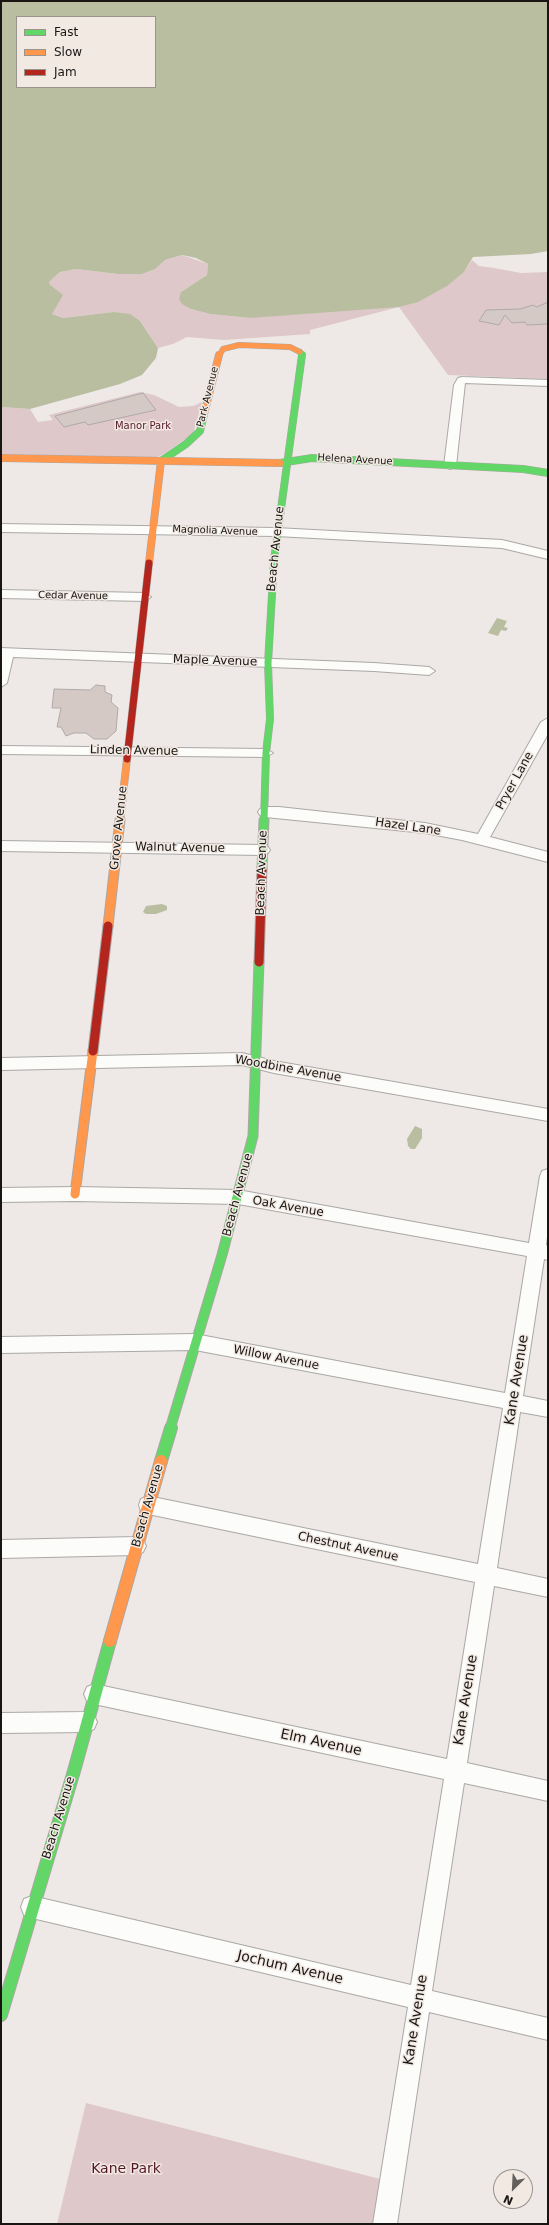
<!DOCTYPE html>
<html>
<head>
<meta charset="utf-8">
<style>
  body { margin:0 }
  #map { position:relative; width:549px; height:2225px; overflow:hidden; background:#eee9e6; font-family:"DejaVu Sans",sans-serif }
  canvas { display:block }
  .frame { position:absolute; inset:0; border:2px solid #181513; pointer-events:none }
  .legend { position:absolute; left:16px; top:16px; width:140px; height:72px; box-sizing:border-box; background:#f1e9e2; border:1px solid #9a948f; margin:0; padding:5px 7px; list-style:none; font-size:12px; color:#181513 }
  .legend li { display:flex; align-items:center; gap:8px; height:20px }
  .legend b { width:20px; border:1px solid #9a948f }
  .north { position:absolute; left:493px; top:2169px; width:40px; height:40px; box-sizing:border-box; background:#f1e9e2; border:1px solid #9a948f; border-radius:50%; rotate:204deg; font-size:11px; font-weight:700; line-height:16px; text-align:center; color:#181513 }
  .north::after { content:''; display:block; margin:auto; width:14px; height:18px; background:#635f5d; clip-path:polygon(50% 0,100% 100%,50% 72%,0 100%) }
</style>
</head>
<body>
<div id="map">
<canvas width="549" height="2225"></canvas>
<div class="frame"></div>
<ul class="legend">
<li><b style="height:5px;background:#63d668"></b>Fast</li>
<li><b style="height:5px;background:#ff974d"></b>Slow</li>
<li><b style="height:5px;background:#b3261e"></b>Jam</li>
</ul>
<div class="north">N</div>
</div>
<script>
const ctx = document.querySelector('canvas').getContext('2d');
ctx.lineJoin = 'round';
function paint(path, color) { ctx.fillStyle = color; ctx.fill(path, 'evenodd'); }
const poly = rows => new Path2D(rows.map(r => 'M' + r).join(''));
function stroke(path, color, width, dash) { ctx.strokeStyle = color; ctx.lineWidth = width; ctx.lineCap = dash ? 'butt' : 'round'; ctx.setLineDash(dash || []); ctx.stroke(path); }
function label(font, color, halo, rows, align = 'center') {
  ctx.font = font + ' "DejaVu Sans",sans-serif'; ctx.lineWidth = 3; ctx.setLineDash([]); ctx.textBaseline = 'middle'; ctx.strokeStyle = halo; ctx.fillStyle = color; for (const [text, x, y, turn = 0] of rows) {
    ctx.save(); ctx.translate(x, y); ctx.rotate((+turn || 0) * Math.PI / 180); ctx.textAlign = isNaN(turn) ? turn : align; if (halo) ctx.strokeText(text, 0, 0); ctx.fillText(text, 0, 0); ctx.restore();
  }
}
const green = poly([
  [182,255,208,264,207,275,181,292,191,309,210,314,250,318,464,272,472,260,479,266,494,268,521,273,548,272,548,379,448,375,399,307,310,330,310,334,224,340,187,337,173,344,158,348,140,321,113,312,63,318,52,314,49,282,60,272,76,269,118,274,142,274,154,269,165,260],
  [140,392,154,395,179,407,193,406,202,402,193,434,162,455,154,458,1,454,1,407,30,409,38,422,53,420,49,415],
  [86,2103,384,2180,377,2224,57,2224]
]);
const water = poly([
  [1,1,548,1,548,251,531,254,473,257,464,272,447,286,418,302,399,307,250,318,210,314,191,309,182,304,179,299,181,292,207,275,208,264,196,258,182,255,165,260,155,269,142,274,118,274,76,269,60,272,49,282,50,285,63,295,52,314,63,318,113,312,130,314,140,321,158,348,156,358,142,375,120,384,30,409,1,407],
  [17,17,155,17,155,87,17,87],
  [497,618,507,621,504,627,508,628,506,631,501,630,498,636,488,633],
  [162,904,167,906,167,910,156,914,146,914,143,912,146,906],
  [415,1126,422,1129,422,1138,415,1149,411,1149,408,1146,407,1139]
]);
const building = poly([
  [548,302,548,324,527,325,525,322,512,323,505,315,499,325,479,321,486,310,520,309,533,305,537,307,548,302],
  [143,393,156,410,88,425,85,422,64,427,55,416,143,393],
  [96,685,105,686,105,692,112,695,111,702,118,708,116,731,107,739,94,739,86,733,74,733,66,736,61,727,57,727,61,708,52,708,54,689,90,690,96,685]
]);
const street = poly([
  [462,377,548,380,548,386,465,383,456,466,450,469,444,466,454,385,458,378,462,377],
  [1,524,276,528,502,540,548,551,548,559,502,548,276,536,1,532,1,524],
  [1,590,145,593,151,597,145,601,1,598,1,590],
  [1,648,374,663,429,667,435,671,429,675,374,671,13,657,7,683,1,687,1,648],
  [548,718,548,734,490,837,548,852,548,862,462,840,425,833,265,817,260,815,258,812,260,809,265,807,279,807,425,823,478,834,541,722,548,718],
  [1,746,266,749,273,753,266,757,1,754,1,746],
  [1,841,263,845,268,847,270,850,268,853,263,855,1,851,1,841],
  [242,1053,274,1061,548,1109,548,1121,274,1073,242,1065,1,1070,1,1058,242,1053],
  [548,1169,548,1230,546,1245,548,1246,548,1260,544,1259,523,1396,548,1401,548,1417,520,1412,497,1568,548,1579,548,1597,494,1586,467,1763,548,1781,548,1801,464,1783,432,1991,548,2018,548,2040,429,2012,397,2224,373,2224,408,2007,32,1918,24,1915,21,1907,24,1899,32,1896,411,1985,444,1779,94,1704,87,1701,84,1694,87,1687,94,1684,447,1759,475,1582,148,1514,141,1511,139,1505,141,1499,148,1496,478,1564,503,1408,195,1350,1,1353,1,1337,195,1334,505,1393,527,1256,238,1204,75,1201,1,1202,1,1188,75,1187,238,1190,529,1243,540,1176,542,1171,548,1169],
  [136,1537,143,1540,146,1546,143,1552,136,1555,1,1558,1,1540,136,1537],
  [87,1712,94,1715,97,1722,94,1729,87,1732,1,1733,1,1713,87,1712]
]);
const fastFar3 = poly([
  [300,352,302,356]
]);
const fastFar2 = poly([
  [161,461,186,444,200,431,204,414],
  [280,463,312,458,523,469,548,473],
  [264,821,266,753,270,719,268,663,274,560,302,355]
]);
const fastFar1 = poly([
  [262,868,264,820],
  [170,1429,222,1255,253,1136,259,962]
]);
const fast = poly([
  [161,1461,171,1428],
  [1,2015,74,1771,110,1641]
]);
const slowFar3 = poly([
  [219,356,223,349,239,345,290,347,300,352]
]);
const slowFar2 = poly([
  [204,414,219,355],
  [1,458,280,463],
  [149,563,161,461],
  [120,821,127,759]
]);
const slowFar1 = poly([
  [108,926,120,820],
  [75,1194,93,1051]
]);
const slow = poly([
  [110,1641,161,1461]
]);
const jamFar1 = poly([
  [127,759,149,563]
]);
const jam = poly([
  [259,962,262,868],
  [93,1051,108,926]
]);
const farStreetnames = [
  ["Park Avenue",208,397,-76],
  ["Helena Avenue",355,460,3],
  ["Magnolia Avenue",215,531,2],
  ["Cedar Avenue",73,596,1]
];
const farParknames = [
  ["Manor Park",143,426]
];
const streetNames = [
  ["Beach Avenue",276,549,-84],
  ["Maple Avenue",215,661,2],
  ["Linden Avenue",134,751,1],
  ["Pryer Lane",515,781,-61],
  ["Hazel Lane",408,827,8],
  ["Grove Avenue",119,828,-84],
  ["Walnut Avenue",180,848,1],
  ["Beach Avenue",262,873,-88],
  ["Woodbine Avenue",288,1069,10],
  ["Beach Avenue",238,1195,-75],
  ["Oak Avenue",288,1207,10],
  ["Willow Avenue",276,1358,11],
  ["Beach Avenue",148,1506,-74],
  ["Chestnut Avenue",348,1547,12],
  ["Beach Avenue",59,1818,-73]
];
const nearStreetnames = [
  ["Kane Avenue",517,1380,-81],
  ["Kane Avenue",466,1700,-81],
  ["Elm Avenue",321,1743,12],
  ["Jochum Avenue",290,1968,13],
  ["Kane Avenue",416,2020,-81]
];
const nearParknames = [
  ["Kane Park",126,2169]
];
paint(green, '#dec8c9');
paint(water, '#b9bea1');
paint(building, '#d4c9c5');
stroke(building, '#afaaa8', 1);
stroke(street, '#aba8a5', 2);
stroke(fastFar3, '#aba8a5', 6);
stroke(fastFar2, '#aba8a5', 8);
stroke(fastFar1, '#aba8a5', 11);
stroke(fast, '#aba8a5', 14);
stroke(slowFar3, '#aba8a5', 6);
stroke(slowFar2, '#aba8a5', 8);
stroke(slowFar1, '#aba8a5', 11);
stroke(slow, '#aba8a5', 14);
stroke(jamFar1, '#aba8a5', 8);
stroke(jam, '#aba8a5', 11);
paint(street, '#fcfcfb');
stroke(fastFar3, '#63d668', 5);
stroke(fastFar2, '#63d668', 7);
stroke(fastFar1, '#63d668', 9);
stroke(fast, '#63d668', 12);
stroke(slowFar3, '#ff974d', 5);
stroke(slowFar2, '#ff974d', 7);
stroke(slowFar1, '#ff974d', 9);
stroke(slow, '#ff974d', 12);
stroke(jamFar1, '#b3261e', 7);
stroke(jam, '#b3261e', 9);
label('10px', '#181513', '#f1e9e2', farStreetnames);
label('10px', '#531825', '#f1e9e2', farParknames);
label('12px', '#181513', '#f1e9e2', streetNames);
label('14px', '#181513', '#f1e9e2', nearStreetnames);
label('14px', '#531825', '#f1e9e2', nearParknames);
</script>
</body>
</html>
